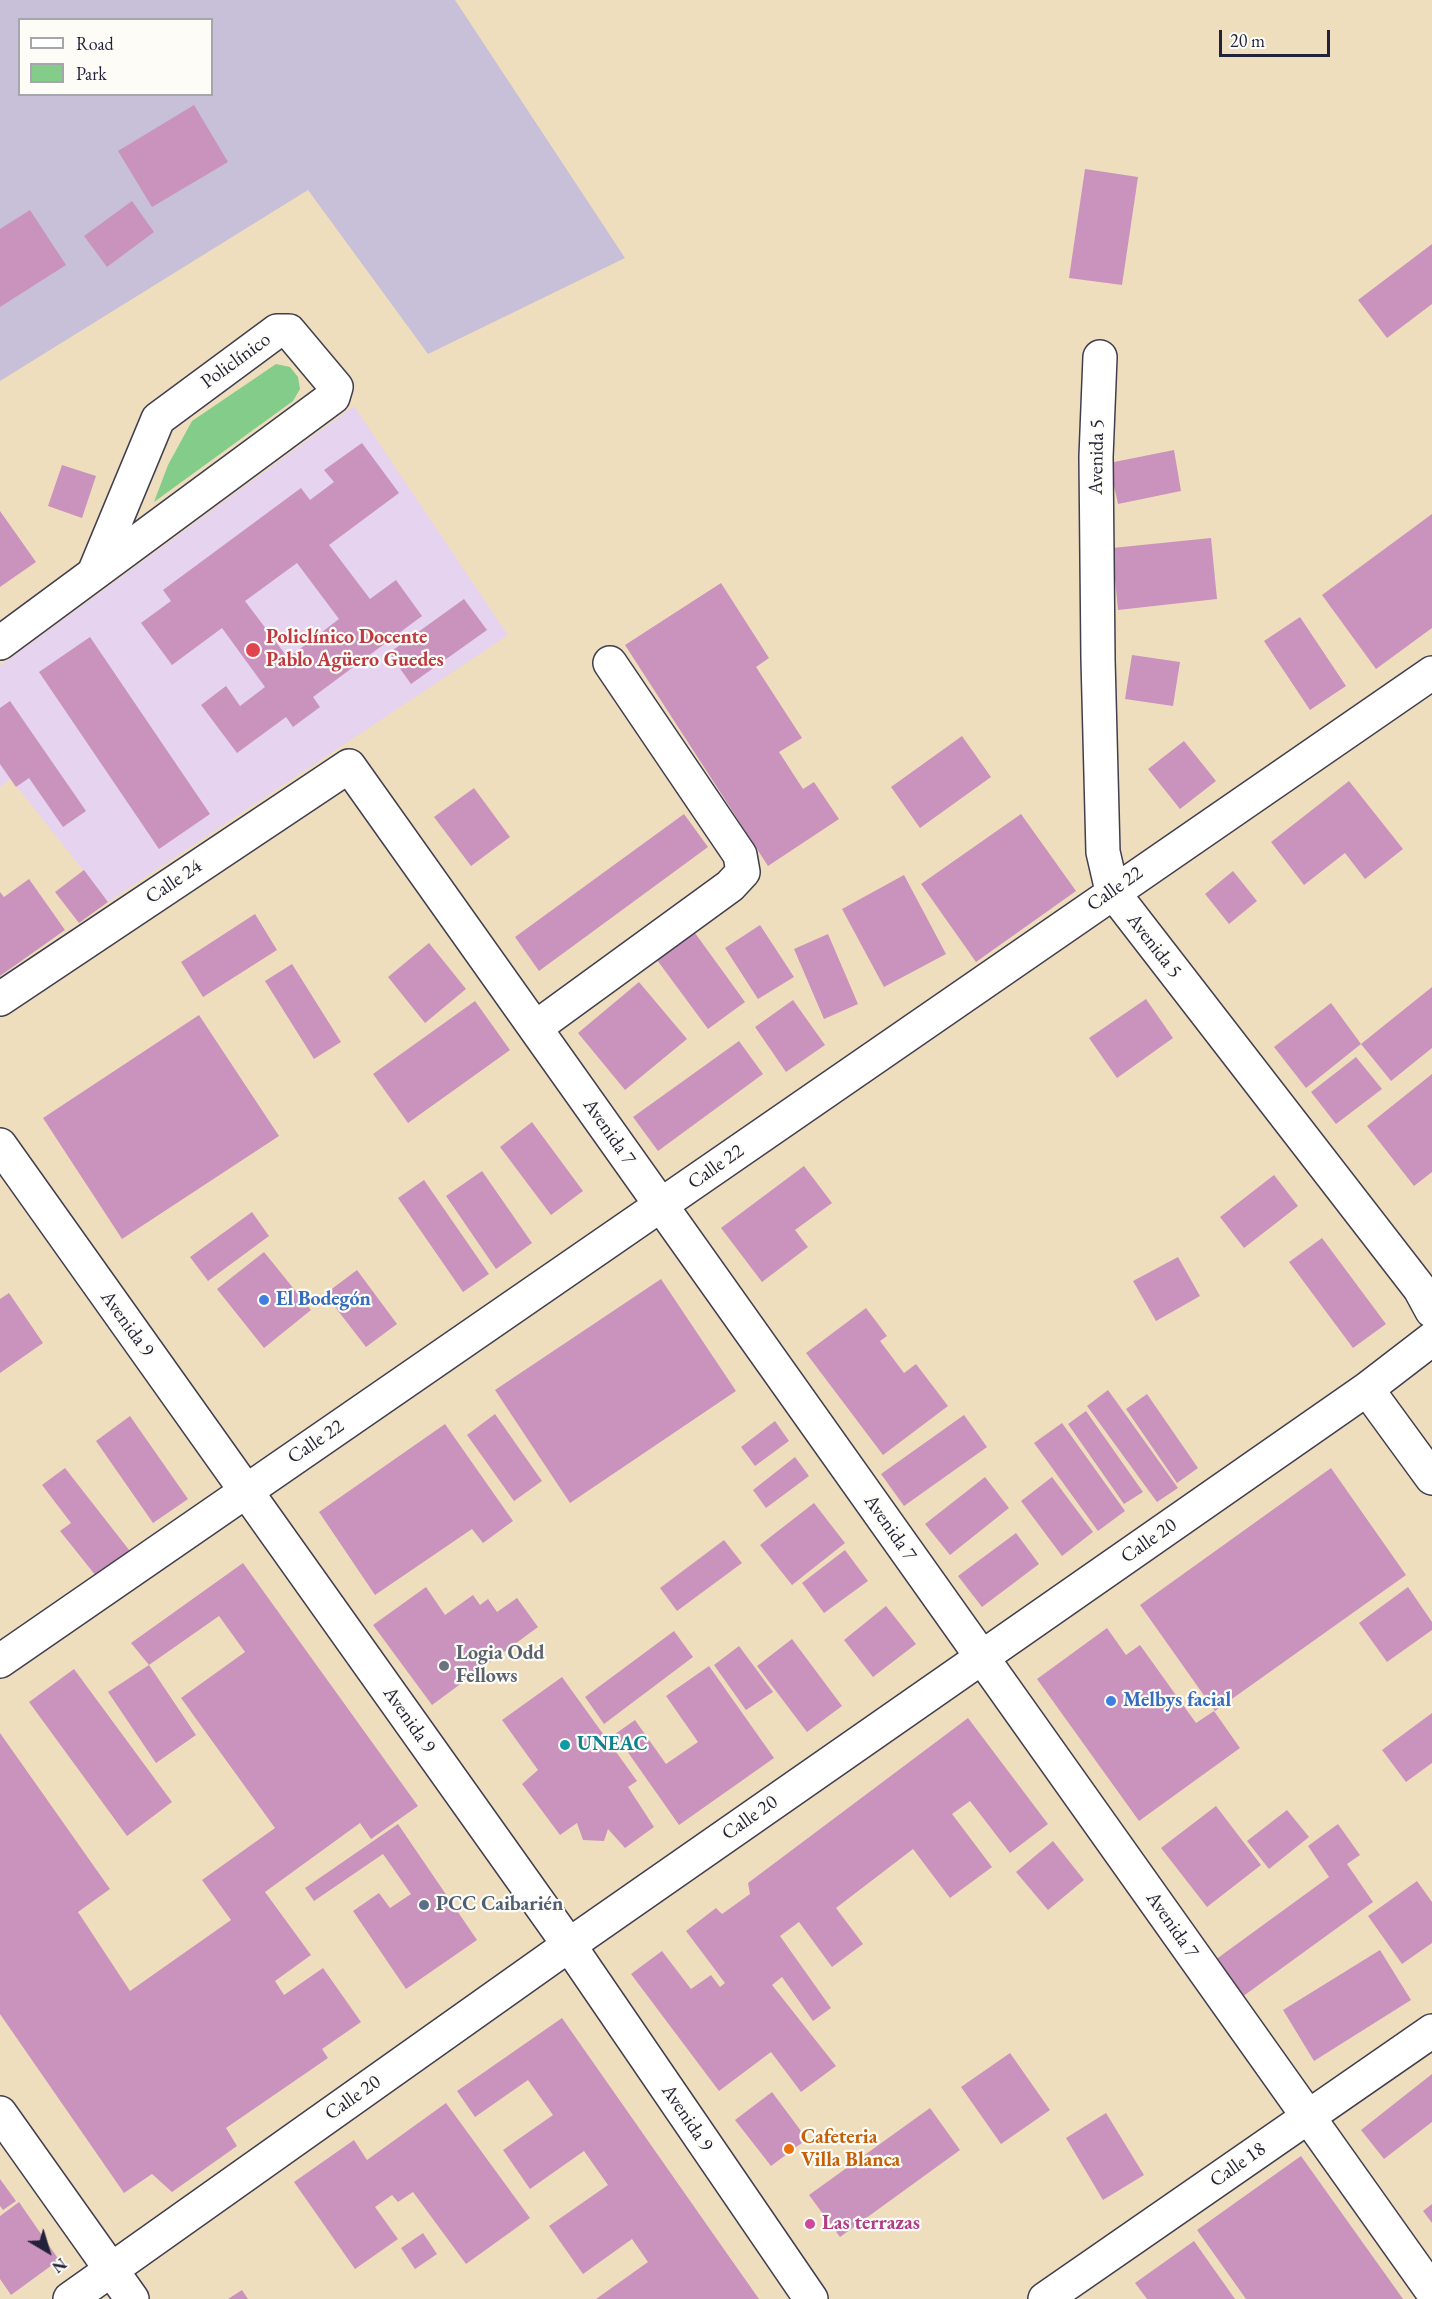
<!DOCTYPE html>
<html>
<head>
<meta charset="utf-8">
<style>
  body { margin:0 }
  #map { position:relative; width:1432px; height:2299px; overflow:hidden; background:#efdebd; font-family:"EB Garamond",serif }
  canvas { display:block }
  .legend { position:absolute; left:18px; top:18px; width:195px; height:78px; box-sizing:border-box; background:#fdfcf7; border:2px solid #a5a5ac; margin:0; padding:8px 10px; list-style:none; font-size:18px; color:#22223b }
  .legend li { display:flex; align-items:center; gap:12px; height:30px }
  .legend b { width:30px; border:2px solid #a5a5ac }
  .north { position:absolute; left:18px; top:2221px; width:60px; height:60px; -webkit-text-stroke:4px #fdfcf7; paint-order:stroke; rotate:142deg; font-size:16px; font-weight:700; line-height:24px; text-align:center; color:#22223b }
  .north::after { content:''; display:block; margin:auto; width:21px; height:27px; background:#22223b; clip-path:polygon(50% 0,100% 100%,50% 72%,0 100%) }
  .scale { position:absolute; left:1219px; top:30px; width:111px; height:27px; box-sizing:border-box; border:3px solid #22223b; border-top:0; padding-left:8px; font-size:18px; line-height:21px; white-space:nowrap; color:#22223b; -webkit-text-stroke:4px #fdfcf7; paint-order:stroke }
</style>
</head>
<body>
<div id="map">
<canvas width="1432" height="2299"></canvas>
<ul class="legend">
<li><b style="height:8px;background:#fff"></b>Road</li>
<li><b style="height:16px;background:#83cc89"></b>Park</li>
</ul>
<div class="north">N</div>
<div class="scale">20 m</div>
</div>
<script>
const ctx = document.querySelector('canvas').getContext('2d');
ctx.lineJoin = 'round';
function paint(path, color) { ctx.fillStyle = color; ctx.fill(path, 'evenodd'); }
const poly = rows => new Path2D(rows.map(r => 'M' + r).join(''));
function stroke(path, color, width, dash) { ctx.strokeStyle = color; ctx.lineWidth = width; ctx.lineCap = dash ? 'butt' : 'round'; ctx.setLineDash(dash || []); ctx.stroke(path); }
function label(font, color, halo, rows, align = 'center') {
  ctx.font = font + ' "EB Garamond",serif'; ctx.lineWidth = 4.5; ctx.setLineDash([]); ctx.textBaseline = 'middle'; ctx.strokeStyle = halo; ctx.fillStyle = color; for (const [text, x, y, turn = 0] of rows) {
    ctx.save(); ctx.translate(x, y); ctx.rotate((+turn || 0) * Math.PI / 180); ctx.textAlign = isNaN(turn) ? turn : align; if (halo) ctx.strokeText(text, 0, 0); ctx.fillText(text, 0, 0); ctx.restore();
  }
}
const built = poly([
  [354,406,508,635,108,902,11,779,0,787,0,666]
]);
const industrial = poly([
  [0,0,455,0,625,258,428,354,308,190,0,381],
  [20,20,212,20,212,94,20,94]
]);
const green = poly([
  [276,364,290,367,298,377,300,389,293,401,154,502,168,465,192,421]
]);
const building = poly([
  [194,105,228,162,152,207,118,151],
  [1085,169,1138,177,1122,285,1069,278],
  [132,201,154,232,107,267,84,236],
  [30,210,66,265,0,307,0,229],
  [1432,244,1432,304,1387,338,1358,300],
  [362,443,399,493,329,545,370,599,396,580,422,616,313,697,320,707,293,727,286,717,237,753,201,705,226,686,240,706,265,687,222,628,172,665,141,623,171,601,163,590,301,488,310,500,334,482,324,470],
  [297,563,339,619,288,658,245,601],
  [1174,450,1181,491,1118,504,1109,463],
  [62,465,96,476,82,518,48,506],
  [0,511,36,562,0,587],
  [1432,514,1432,628,1376,669,1322,595],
  [1211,538,1217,599,1118,610,1112,548],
  [721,583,769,658,756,667,802,738,779,752,803,789,814,782,839,819,768,866,625,645],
  [464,599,487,630,411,684,389,653],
  [1300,617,1346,686,1310,710,1264,641],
  [90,637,210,814,159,849,39,672],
  [1132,655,1180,662,1173,706,1125,699],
  [10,701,86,811,63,827,29,778,16,787,0,764,0,708],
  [962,736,991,777,920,828,891,787],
  [1184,741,1216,781,1180,809,1148,769],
  [1349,781,1403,849,1365,879,1345,853,1304,885,1271,842],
  [474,788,510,837,471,866,434,817],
  [684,814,708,847,539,971,515,937],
  [1021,814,1076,891,976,962,921,884],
  [84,870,108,902,79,923,55,892],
  [1233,871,1257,901,1229,924,1205,894],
  [904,875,946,954,884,987,842,909],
  [29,879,65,930,0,976,0,892,4,897],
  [255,914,277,950,203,997,181,962],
  [760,925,794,977,758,999,725,948],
  [695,933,745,1002,708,1029,657,960],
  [828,934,858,1004,824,1019,794,949],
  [429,943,466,989,425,1023,388,977],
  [292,964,341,1042,314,1059,265,981],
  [639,982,687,1039,625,1090,578,1033],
  [1432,987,1432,1048,1391,1081,1361,1044],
  [1146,999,1173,1038,1117,1078,1089,1038],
  [793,1000,825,1045,786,1072,755,1027],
  [475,1001,510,1050,408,1123,373,1074],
  [1331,1003,1361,1044,1306,1088,1274,1047],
  [199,1015,279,1136,122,1239,43,1118],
  [739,1041,763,1074,658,1151,633,1117],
  [1356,1057,1382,1089,1336,1124,1311,1092],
  [1432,1074,1432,1172,1414,1186,1367,1126],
  [532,1122,583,1191,551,1215,500,1147],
  [804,1166,832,1203,795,1230,808,1247,762,1282,721,1228],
  [482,1171,532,1243,496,1269,446,1196],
  [1274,1175,1298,1206,1244,1248,1220,1217],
  [424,1180,489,1274,463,1292,398,1198],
  [252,1212,269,1236,208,1281,190,1257],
  [1322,1238,1386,1324,1353,1348,1289,1262],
  [264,1252,311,1310,264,1348,217,1289],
  [1178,1257,1200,1296,1156,1321,1133,1281],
  [357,1270,397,1324,366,1347,325,1294],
  [661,1279,736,1391,570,1503,495,1390],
  [9,1293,43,1343,0,1373,0,1299],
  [866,1308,887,1336,880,1341,904,1373,916,1364,948,1406,883,1455,806,1353],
  [1108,1390,1178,1488,1157,1502,1087,1406],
  [1147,1394,1198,1468,1177,1483,1126,1409],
  [1086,1411,1143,1492,1124,1504,1068,1424],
  [495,1414,542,1481,514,1501,467,1435],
  [964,1415,987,1447,904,1506,881,1474],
  [130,1416,188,1499,153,1523,96,1441],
  [775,1421,789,1441,755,1466,741,1447],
  [1062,1423,1125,1511,1098,1531,1034,1443],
  [445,1424,513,1521,483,1543,472,1529,375,1595,319,1512],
  [795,1457,809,1476,766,1508,753,1490],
  [65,1468,133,1555,100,1581,60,1531,71,1523,42,1485],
  [1331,1468,1406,1575,1215,1711,1140,1605],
  [985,1477,1009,1508,950,1555,925,1524],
  [1052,1477,1093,1532,1062,1556,1021,1501],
  [814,1503,845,1543,792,1585,760,1545],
  [1016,1533,1039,1564,982,1607,958,1576],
  [724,1540,742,1563,677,1611,660,1588],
  [845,1550,868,1581,824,1613,802,1583],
  [243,1563,418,1806,371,1839,360,1823,265,1892,311,1955,275,1981,284,1995,323,1968,361,2022,322,2049,328,2058,226,2128,237,2146,172,2192,152,2174,124,2193,0,2014,0,1733,110,1889,78,1912,130,1991,231,1920,202,1880,275,1828,181,1698,245,1652,219,1616,149,1665,131,1643],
  [426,1587,445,1615,473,1595,480,1605,488,1599,497,1612,517,1598,538,1627,432,1705,373,1625],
  [1408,1587,1432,1622,1432,1630,1387,1662,1359,1623],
  [886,1606,916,1644,873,1677,844,1640],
  [1107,1628,1126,1655,1140,1645,1196,1723,1214,1711,1240,1748,1139,1821,1037,1679],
  [674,1631,693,1657,604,1724,585,1697],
  [792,1639,842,1706,807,1732,757,1666],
  [739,1646,773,1692,746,1710,714,1665],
  [149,1665,196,1735,156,1763,108,1692],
  [709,1666,774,1758,679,1825,615,1734,635,1720,666,1764,698,1742,666,1696],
  [74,1669,172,1802,127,1836,29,1702],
  [562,1677,637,1781,628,1787,654,1827,625,1848,608,1829,604,1841,583,1840,577,1823,560,1835,522,1784,538,1770,502,1720],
  [1432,1713,1432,1763,1406,1782,1382,1750],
  [968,1718,1048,1824,1010,1853,970,1801,952,1814,992,1867,950,1898,913,1849,836,1908,863,1944,832,1967,799,1922,780,1936,831,2008,813,2021,782,1977,772,1985,836,2066,801,2092,771,2052,719,2091,631,1974,662,1951,691,1989,711,1975,720,1987,725,1983,686,1931,716,1908,722,1914,750,1894,748,1883],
  [1216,1806,1261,1865,1207,1907,1161,1848],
  [1287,1810,1309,1837,1269,1869,1247,1841],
  [398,1824,477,1940,406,1989,353,1911,379,1893,390,1908,411,1894,383,1854,314,1901,305,1888],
  [1338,1824,1360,1855,1347,1864,1373,1902,1242,1997,1215,1960,1329,1877,1308,1846],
  [1053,1841,1084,1880,1048,1910,1016,1872],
  [1417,1881,1432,1902,1432,1943,1402,1964,1368,1916],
  [1380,1950,1411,2000,1314,2061,1283,2010],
  [562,2018,728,2255,759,2299,596,2299,648,2262,632,2239,583,2274,549,2226,608,2185,584,2151,530,2189,503,2150,553,2115,528,2080,475,2117,457,2091],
  [1010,2053,1050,2110,1001,2144,961,2087],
  [1432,2074,1432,2122,1384,2159,1361,2130],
  [772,2092,807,2139,771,2166,735,2120],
  [446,2103,530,2218,466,2264,413,2192,398,2202,392,2195,375,2207,398,2239,355,2269,294,2182,354,2140,367,2160],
  [930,2108,960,2150,840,2237,809,2195],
  [1106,2113,1144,2175,1103,2200,1066,2138],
  [1301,2156,1403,2299,1246,2299,1197,2230],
  [0,2179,16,2201,3,2210,0,2206],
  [19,2202,59,2260,11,2295,0,2279,0,2216],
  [1432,2204,1432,2223,1423,2211],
  [423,2233,437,2254,415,2269,401,2248],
  [1194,2241,1235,2299,1147,2299,1135,2283],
  [242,2290,248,2299,228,2299]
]);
const minor = poly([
  [1100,357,1096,457,1098,659,1103,852,1112,891,1420,1289,1432,1311],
  [0,643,333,397,336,387,289,331,277,331,158,419,94,573],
  [0,999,349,766,1432,2291],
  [535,1028,730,886,743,872,740,855,610,663],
  [1367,1389,1432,1478],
  [0,1661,1432,673],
  [70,2299,569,1945,1367,1389,1432,1339],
  [1045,2299,1432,2031]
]);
const major = poly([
  [0,1145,569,1945,811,2299],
  [0,2113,132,2299]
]);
const markers = [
  [253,650,8,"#e0444e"],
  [264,1300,6,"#3f7fe0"],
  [444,1666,6,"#6b7280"],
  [1111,1701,6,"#3f7fe0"],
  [565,1745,6,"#0f9aa8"],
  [424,1905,6,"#5c6f8a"],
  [789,2149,6,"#e8710a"],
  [810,2224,6,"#d1479c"]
];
const streetNames = [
  ["Policlínico",236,361,-36],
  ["Avenida 5",1097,457,-89],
  ["Calle 24",174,882,-34],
  ["Calle 22",1115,889,-35],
  ["Avenida 5",1154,946,52],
  ["Avenida 7",609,1132,55],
  ["Calle 22",716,1167,-35],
  ["Avenida 9",127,1324,54],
  ["Calle 22",316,1442,-34],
  ["Avenida 7",890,1528,55],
  ["Calle 20",1149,1541,-35],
  ["Avenida 9",409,1720,55],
  ["Calle 20",750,1818,-35],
  ["Avenida 7",1172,1925,55],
  ["Calle 20",353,2098,-35],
  ["Avenida 9",687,2118,56],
  ["Calle 18",1238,2165,-35]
];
const healthNames = [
  ["Policlínico Docente",266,638],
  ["Pablo Agüero Guedes",266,661]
];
const shopNames = [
  ["El Bodegón",276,1300],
  ["Melbys facial",1123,1701]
];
const worshipNames = [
  ["Logia Odd",456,1654],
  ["Fellows",456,1677]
];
const cultureNames = [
  ["UNEAC",577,1745]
];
const serviceNames = [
  ["PCC Caibarién",436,1905]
];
const foodNames = [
  ["Cafeteria",801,2138],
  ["Villa Blanca",801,2161]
];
const hotelNames = [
  ["Las terrazas",822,2224]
];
paint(built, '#e5d3f0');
paint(industrial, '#c7c0d8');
paint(green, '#83cc89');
paint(building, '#ca93bd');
stroke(minor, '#413e4e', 36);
stroke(major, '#413e4e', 36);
stroke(minor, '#fff', 33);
stroke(major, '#fff', 33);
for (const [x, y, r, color] of markers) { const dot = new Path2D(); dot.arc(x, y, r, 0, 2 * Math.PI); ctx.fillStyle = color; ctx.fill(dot); stroke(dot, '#fdfcf7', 2); }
label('20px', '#22223b', '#fdfcf7', streetNames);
label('bold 20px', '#be3a42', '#fdfcf7', healthNames, 'left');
label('bold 20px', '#366cbe', '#fdfcf7', shopNames, 'left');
label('bold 20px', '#5b616d', '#fdfcf7', worshipNames, 'left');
label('bold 20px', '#0d838f', '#fdfcf7', cultureNames, 'left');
label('bold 20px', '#4e5e75', '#fdfcf7', serviceNames, 'left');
label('bold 20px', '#c56008', '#fdfcf7', foodNames, 'left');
label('bold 20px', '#b23c85', '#fdfcf7', hotelNames, 'left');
</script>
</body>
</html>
